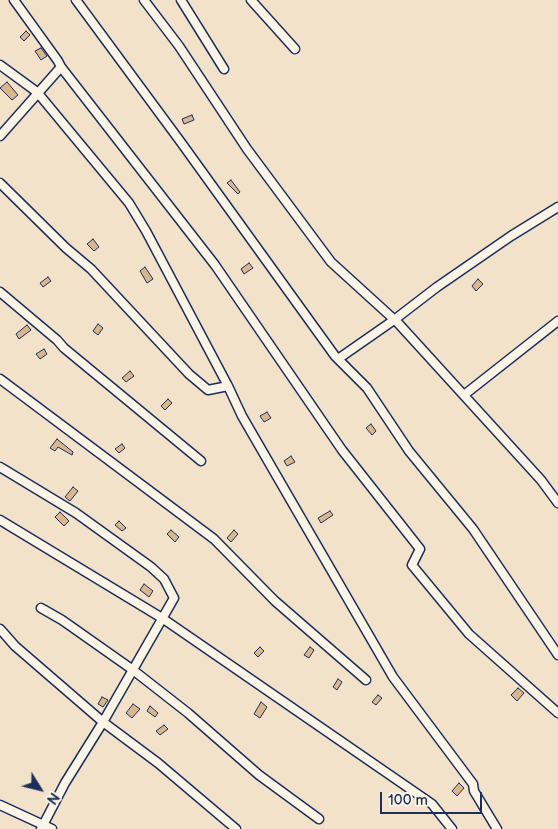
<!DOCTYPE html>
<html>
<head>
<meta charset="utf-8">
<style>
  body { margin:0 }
  #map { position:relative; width:558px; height:829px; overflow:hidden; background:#f2e2ca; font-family:"Balsamiq Sans",sans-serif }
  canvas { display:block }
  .north { position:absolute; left:15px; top:764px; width:50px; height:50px; -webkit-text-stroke:4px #fcf5e5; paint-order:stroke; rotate:126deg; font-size:14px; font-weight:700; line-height:20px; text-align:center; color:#1b2f5e }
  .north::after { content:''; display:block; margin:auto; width:18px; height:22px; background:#1b2f5e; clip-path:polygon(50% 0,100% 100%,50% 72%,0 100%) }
  .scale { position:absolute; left:380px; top:792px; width:102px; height:22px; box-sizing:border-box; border:2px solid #1b2f5e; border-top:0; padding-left:6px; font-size:15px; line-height:18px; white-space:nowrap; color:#1b2f5e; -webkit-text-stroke:4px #fcf5e5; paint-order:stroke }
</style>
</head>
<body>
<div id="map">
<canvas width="558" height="829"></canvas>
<div class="north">N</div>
<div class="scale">100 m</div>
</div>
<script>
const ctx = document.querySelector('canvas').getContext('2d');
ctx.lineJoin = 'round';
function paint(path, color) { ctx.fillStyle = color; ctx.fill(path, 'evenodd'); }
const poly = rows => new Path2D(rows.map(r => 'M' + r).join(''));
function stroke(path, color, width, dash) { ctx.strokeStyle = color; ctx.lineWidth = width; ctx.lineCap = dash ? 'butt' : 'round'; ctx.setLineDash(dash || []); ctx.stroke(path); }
const building = poly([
  [26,31,30,35,24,41,20,37,26,31],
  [41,48,47,56,41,60,35,51,41,48],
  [7,82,18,95,12,100,0,88,7,82],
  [192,115,194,120,184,124,182,119,192,115],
  [231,180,240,192,238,194,227,183,231,180],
  [93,239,99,247,94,251,87,244,93,239],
  [249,263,253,268,244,274,241,269,249,263],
  [145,267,153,279,147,283,140,271,145,267],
  [48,277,51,281,43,287,40,283,48,277],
  [478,279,483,284,476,291,472,286,478,279],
  [98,324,103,328,98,335,93,331,98,324],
  [27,325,31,330,19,339,16,334,27,325],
  [44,349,47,354,40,359,36,354,44,349],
  [130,371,134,376,126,382,122,378,130,371],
  [168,399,172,403,165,410,161,406,168,399],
  [267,412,271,418,264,422,260,416,267,412],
  [371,424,376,431,372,435,366,428,371,424],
  [57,439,73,452,72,455,58,447,55,451,50,448,57,439],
  [122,444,125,448,119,453,115,449,122,444],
  [291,456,295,462,287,466,284,461,291,456],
  [73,487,78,491,70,501,65,497,73,487],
  [330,511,333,515,321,523,318,518,330,511],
  [60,512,69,521,64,526,55,517,60,512],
  [119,521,126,528,122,531,115,525,119,521],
  [171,530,179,537,175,542,167,534,171,530],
  [234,530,238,534,231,542,227,538,234,530],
  [144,584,153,591,149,597,140,590,144,584],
  [260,647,264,651,258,657,254,653,260,647],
  [310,647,314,650,309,658,304,655,310,647],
  [338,679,342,682,337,690,333,687,338,679],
  [518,688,524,693,517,701,511,695,518,688],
  [378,695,382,698,376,705,372,702,378,695],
  [102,697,108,700,103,707,98,704,102,697],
  [261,702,267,707,260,718,254,714,261,702],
  [133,704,140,709,132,718,126,713,133,704],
  [150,706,158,713,155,717,147,711,150,706],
  [164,725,168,729,160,735,156,731,164,725],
  [459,783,464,788,457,796,452,791,459,783]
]);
const minor = poly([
  [14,0,58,61,61,67,215,265,342,450,420,549,412,565,469,634,558,713],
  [76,0,180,141,335,356,367,388,409,451,473,529,558,655],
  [144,0,179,46,247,149,331,262,398,323,541,480,558,503],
  [181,0,224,69],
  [251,0,295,49],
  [0,65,37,92,129,203,146,231,228,386,242,416,393,677,473,784,474,791,497,829],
  [0,136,61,67],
  [0,183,66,248,91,269,189,374,208,390,228,386],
  [0,292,57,340,64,348,201,461],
  [338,359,394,320,437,287,511,236,558,207],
  [0,379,214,539,275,601,366,680],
  [464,395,558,321],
  [0,467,76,513,151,567,164,579,174,598,103,722,65,783,41,829],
  [0,520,162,618,432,804,452,829],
  [41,608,62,620,133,670,188,713,259,775,319,819],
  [0,629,15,646,103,722,158,763,236,829],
  [0,805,52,829]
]);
paint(building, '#d9b78c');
stroke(building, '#1b2f5e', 1);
stroke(minor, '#1b2f5e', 11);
stroke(minor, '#fcf5e5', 8);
</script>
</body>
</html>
